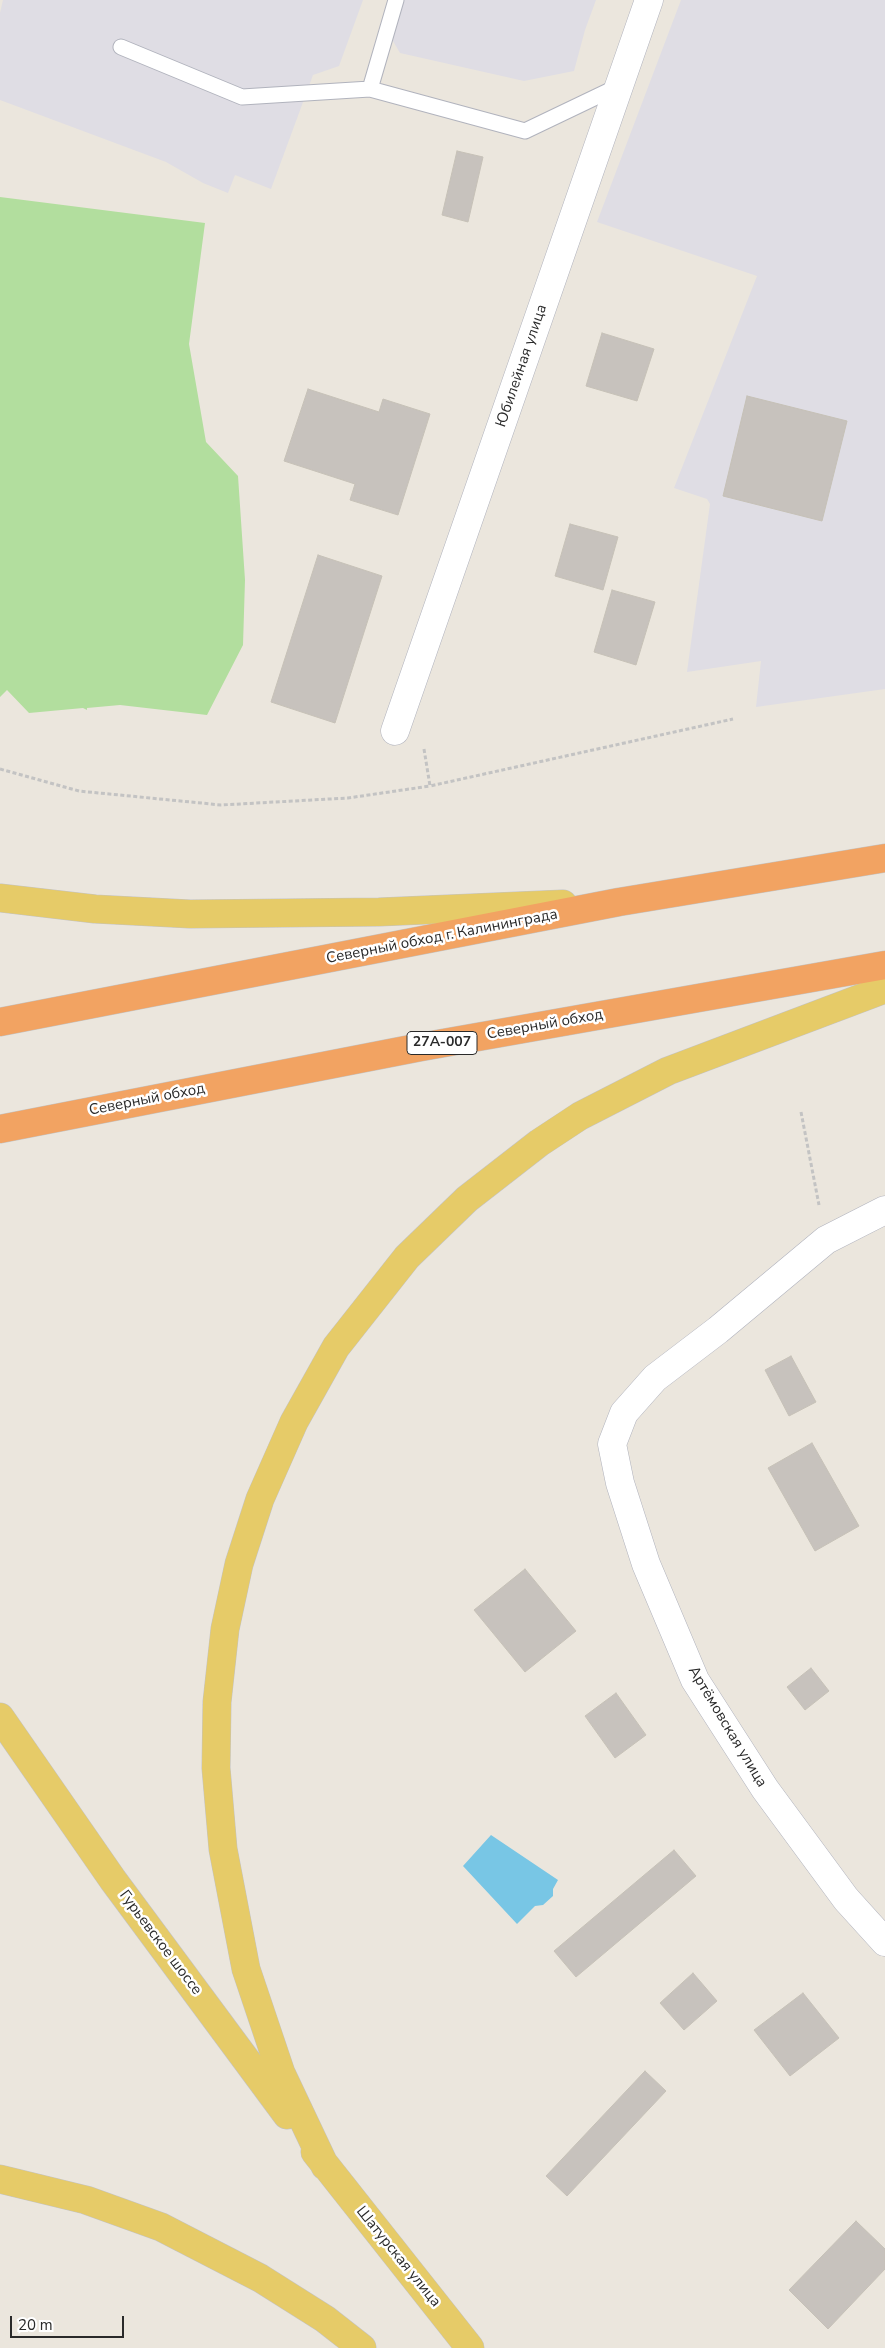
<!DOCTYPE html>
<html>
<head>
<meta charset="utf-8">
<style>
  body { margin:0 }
  #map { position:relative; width:885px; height:2348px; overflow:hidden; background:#ebe6dd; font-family:"Nunito Sans",sans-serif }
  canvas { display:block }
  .scale { position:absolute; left:10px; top:2316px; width:114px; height:22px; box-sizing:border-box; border:2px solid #2a2a2a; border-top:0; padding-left:6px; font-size:15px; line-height:18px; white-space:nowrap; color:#2a2a2a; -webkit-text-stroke:4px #fff; paint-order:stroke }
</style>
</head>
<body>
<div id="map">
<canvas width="885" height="2348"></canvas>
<div class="scale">20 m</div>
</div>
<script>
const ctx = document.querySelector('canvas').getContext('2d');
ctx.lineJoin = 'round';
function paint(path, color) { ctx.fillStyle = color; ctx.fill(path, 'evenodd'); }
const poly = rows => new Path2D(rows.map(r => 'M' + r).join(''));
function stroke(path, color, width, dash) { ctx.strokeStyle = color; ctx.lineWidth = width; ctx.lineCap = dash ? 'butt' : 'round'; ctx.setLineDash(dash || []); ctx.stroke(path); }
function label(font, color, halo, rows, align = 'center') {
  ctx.font = font + ' "Nunito Sans",sans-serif'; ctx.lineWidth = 5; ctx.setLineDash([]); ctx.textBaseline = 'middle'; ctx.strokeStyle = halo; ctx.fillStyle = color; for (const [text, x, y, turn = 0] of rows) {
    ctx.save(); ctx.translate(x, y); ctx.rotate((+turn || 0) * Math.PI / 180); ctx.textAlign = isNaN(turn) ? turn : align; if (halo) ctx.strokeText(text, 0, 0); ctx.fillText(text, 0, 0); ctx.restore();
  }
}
const industrial = poly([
  [3,0,363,0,339,66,313,75,271,189,235,175,228,193,203,183,166,162,0,100,0,13],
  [402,0,596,0,585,30,574,71,524,81,400,53,393,41,391,30],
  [681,0,885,0,885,689,756,707,761,661,687,672,710,504,707,499,674,488,757,276,597,222]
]);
const green = poly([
  [0,197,205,223,189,344,206,442,238,476,245,580,243,645,207,715,120,705,87,708,87,710,83,708,29,713,7,690,0,697]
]);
const water = poly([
  [491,1835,558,1880,553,1889,553,1896,543,1905,535,1906,517,1924,463,1866]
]);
const building = poly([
  [457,151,483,157,468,222,442,215,457,151],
  [602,333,654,349,637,401,586,386,602,333],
  [308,389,379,412,383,399,430,414,398,515,350,500,355,484,284,461,308,389],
  [747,396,847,421,822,521,723,496,747,396],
  [570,524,618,537,603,590,555,576,570,524],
  [318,555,382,576,335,723,271,702,318,555],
  [612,590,655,602,636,665,594,652,612,590],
  [791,1356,816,1402,789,1416,765,1370,791,1356],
  [812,1443,859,1526,815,1551,768,1468,812,1443],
  [525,1569,576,1631,525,1672,474,1610,525,1569],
  [811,1668,829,1691,805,1710,787,1687,811,1668],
  [616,1693,646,1735,615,1758,585,1716,616,1693],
  [674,1850,696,1876,576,1977,554,1951,674,1850],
  [693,1973,717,2001,684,2030,660,2003,693,1973],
  [803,1993,839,2038,790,2076,754,2030,803,1993],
  [645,2071,666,2091,567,2196,546,2176,645,2071],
  [856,2221,885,2249,885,2269,828,2329,789,2290,856,2221]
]);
const path = poly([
  [424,749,430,786,733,719],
  [0,769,79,791,221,805,348,798,430,786],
  [801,1112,819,1205]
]);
const lane = poly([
  [121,47,242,97,370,89,525,131,619,86],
  [370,89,396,0]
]);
const street = poly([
  [395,731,649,0],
  [885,1210,826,1240,718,1330,655,1378,624,1413,612,1444,620,1483,646,1564,695,1680,765,1789,846,1899,885,1942]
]);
const primary = poly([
  [0,898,95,909,190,914,379,912,563,904],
  [0,1717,113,1880,287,2115],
  [315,2152,470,2348],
  [325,2166,281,2073,246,1969,223,1849,216,1768,217,1702,225,1629,239,1564,260,1499,294,1422,336,1347,407,1257,467,1199,539,1143,580,1116,668,1071,885,989],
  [0,2179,86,2200,161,2227,260,2278,325,2319,362,2348]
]);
const highway = poly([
  [0,1022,619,902,885,858],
  [0,1129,421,1047,885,965]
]);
const shields = [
  [442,1043,70]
];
const shieldNames = [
  ["27А-007",442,1043]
];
const streetNames = [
  ["Юбилейная улица",522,366,-71],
  ["Северный обход г. Калининграда",442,937,-11],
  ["Северный обход",545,1025,-10],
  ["Северный обход",147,1100,-11],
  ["Артёмовская улица",727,1727,59],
  ["Гурьевское шоссе",160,1943,53],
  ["Шатурская улица",398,2257,51]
];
paint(industrial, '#dfdde4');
paint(green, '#b2de9e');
paint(water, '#78c6e5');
paint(building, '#c7c2bd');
stroke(building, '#c6c1b7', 1);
stroke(lane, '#b1b3bd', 17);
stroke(street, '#b1b3bd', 29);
stroke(primary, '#c3c3c3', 29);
stroke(highway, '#c3c3c3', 29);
stroke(path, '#c3c3c3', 3, [4, 2.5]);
stroke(lane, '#fff', 15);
stroke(street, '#fff', 28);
stroke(primary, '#e6cb68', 28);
stroke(highway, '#f2a362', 28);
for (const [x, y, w] of shields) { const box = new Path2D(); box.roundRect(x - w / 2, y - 11.5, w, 23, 4); ctx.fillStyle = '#fff'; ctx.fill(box); stroke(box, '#2a2a2a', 1); }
label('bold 14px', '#2a2a2a', null, shieldNames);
label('15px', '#2a2a2a', '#fff', streetNames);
</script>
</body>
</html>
